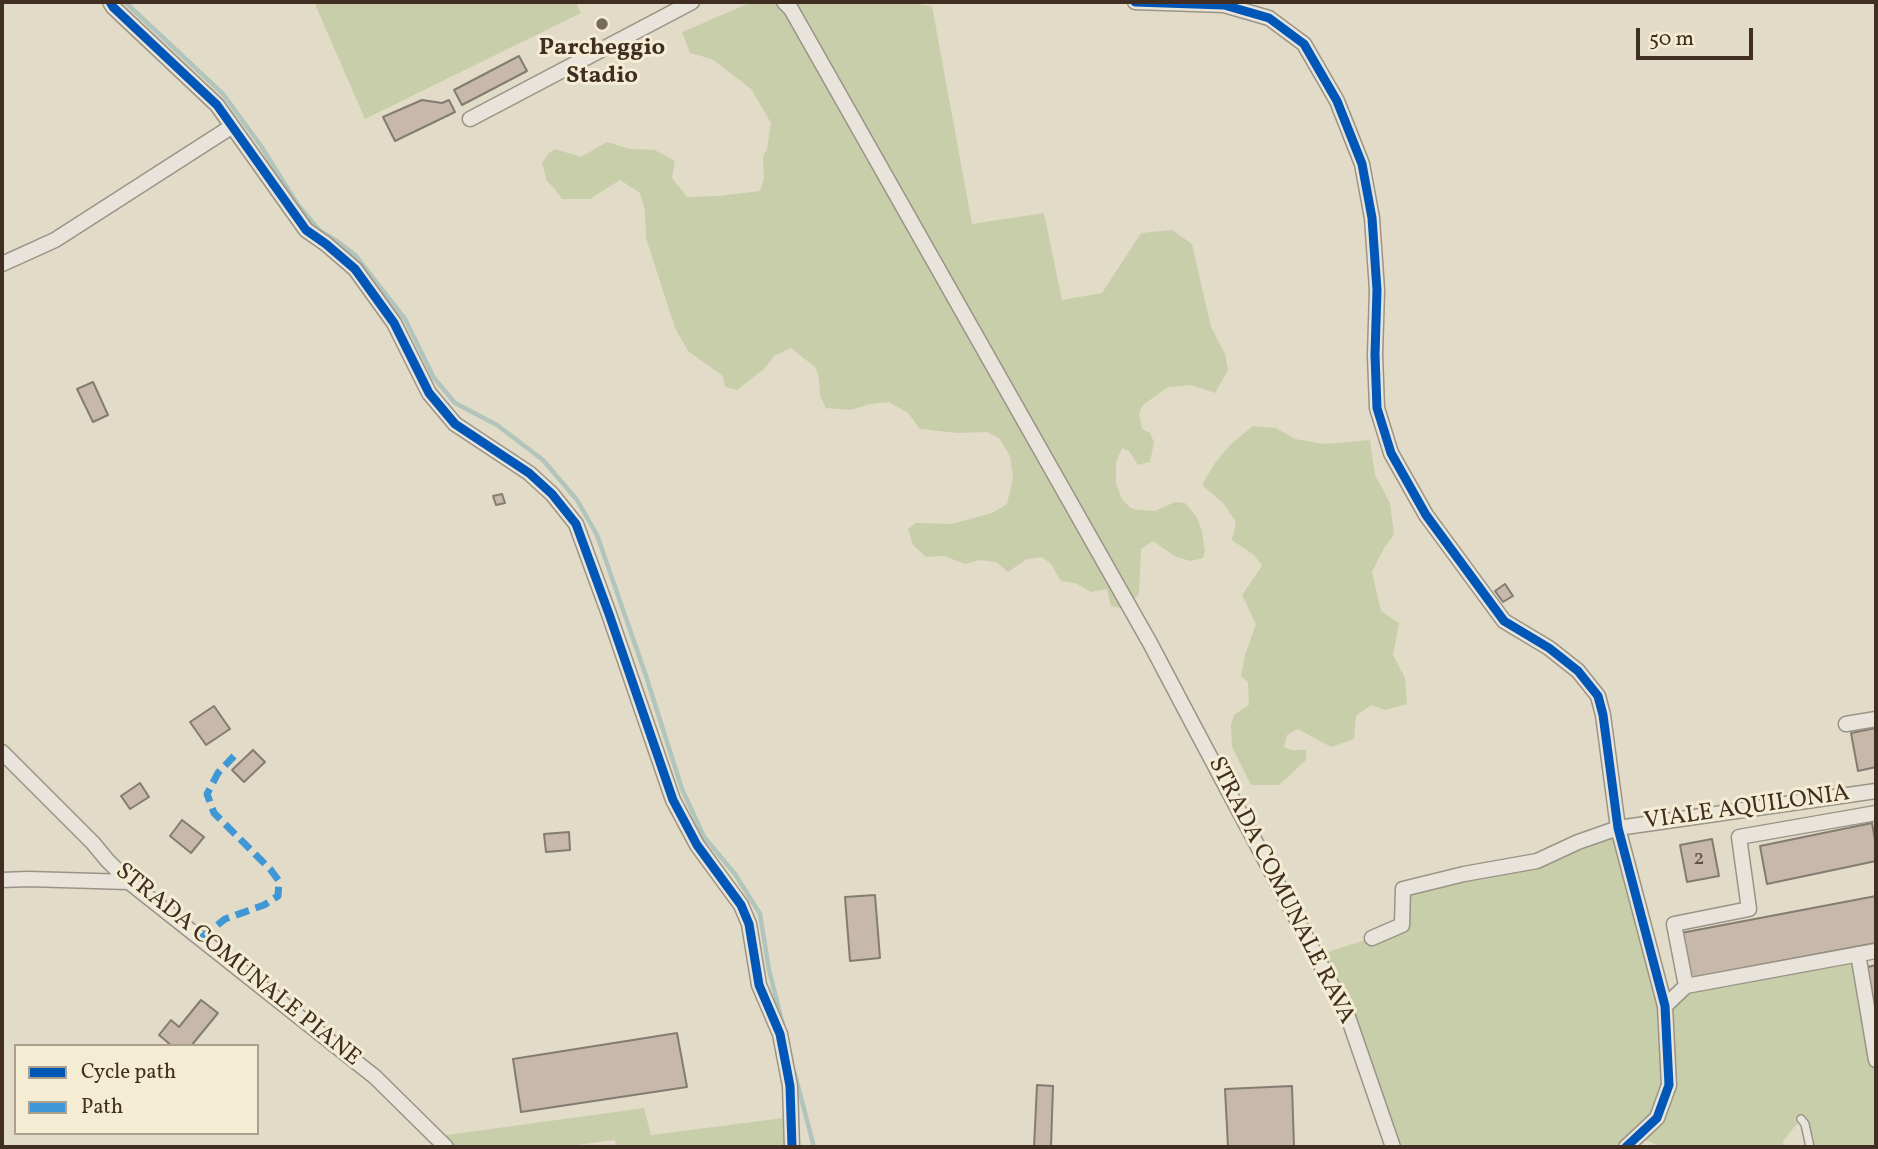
<!DOCTYPE html>
<html>
<head>
<meta charset="utf-8">
<style>
  body { margin:0 }
  #map { position:relative; width:1878px; height:1149px; overflow:hidden; background:#e2dbc7; font-family:Vollkorn,serif }
  canvas { display:block }
  .frame { position:absolute; inset:0; border:4px solid #3f2e21; pointer-events:none }
  .legend { position:absolute; left:14px; top:1044px; width:245px; height:91px; box-sizing:border-box; background:#f4ecd3; border:2px solid #aca08c; margin:0; padding:9px 12px; list-style:none; font-size:21px; color:#3f2e21 }
  .legend li { display:flex; align-items:center; gap:14px; height:35px }
  .legend b { width:35px; border:2px solid #aca08c }
  .scale { position:absolute; left:1636px; top:28px; width:117px; height:32px; box-sizing:border-box; border:4px solid #3f2e21; border-top:0; padding-left:9px; font-size:21px; line-height:24px; white-space:nowrap; color:#3f2e21; -webkit-text-stroke:5px #f4ecd3; paint-order:stroke }
</style>
</head>
<body>
<div id="map">
<canvas width="1878" height="1149"></canvas>
<div class="frame"></div>
<ul class="legend">
<li><b style="height:9px;background:#0057b8"></b>Cycle path</li>
<li><b style="height:9px;background:#3f97d5"></b>Path</li>
</ul>
<div class="scale">50 m</div>
</div>
<script>
const ctx = document.querySelector('canvas').getContext('2d');
ctx.lineJoin = 'round';
function paint(path, color) { ctx.fillStyle = color; ctx.fill(path, 'evenodd'); }
const poly = rows => new Path2D(rows.map(r => 'M' + r).join(''));
function stroke(path, color, width, dash) { ctx.strokeStyle = color; ctx.lineWidth = width; ctx.lineCap = dash ? 'butt' : 'round'; ctx.setLineDash(dash || []); ctx.stroke(path); }
function label(font, color, halo, rows, align = 'center') {
  ctx.font = font + ' Vollkorn,serif'; ctx.lineWidth = 6; ctx.setLineDash([]); ctx.textBaseline = 'middle'; ctx.strokeStyle = halo; ctx.fillStyle = color; for (const [text, x, y, turn = 0] of rows) {
    ctx.save(); ctx.translate(x, y); ctx.rotate((+turn || 0) * Math.PI / 180); ctx.textAlign = isNaN(turn) ? turn : align; if (halo) ctx.strokeText(text, 0, 0); ctx.fillText(text, 0, 0); ctx.restore();
  }
}
const green = poly([
  [314,2,576,2,581,13,365,119],
  [752,2,902,2,932,6,972,224,1044,213,1062,300,1102,293,1141,233,1172,230,1192,244,1211,327,1225,354,1228,370,1215,393,1191,385,1168,387,1143,405,1139,414,1142,429,1150,433,1154,442,1150,462,1138,465,1129,451,1122,448,1116,462,1116,483,1122,499,1131,508,1138,510,1155,511,1175,502,1185,503,1196,516,1202,531,1205,551,1203,558,1191,561,1176,557,1153,541,1141,549,1139,594,1124,609,1111,606,1107,589,1091,592,1075,583,1061,581,1051,564,1042,557,1027,559,1008,572,996,562,980,560,965,564,944,556,926,557,913,545,908,529,916,523,952,524,992,513,1007,504,1013,478,1010,456,999,438,987,432,958,433,920,429,908,413,889,402,870,404,851,410,826,408,820,396,819,379,816,368,791,348,774,356,764,369,737,390,725,387,723,376,688,351,675,328,646,238,645,211,640,193,620,180,590,199,562,199,554,188,547,181,542,163,549,153,555,149,581,157,607,142,630,149,655,150,675,161,672,178,687,197,719,196,760,191,764,178,763,157,767,149,771,123,751,89,712,59,690,53,682,32],
  [1253,426,1276,428,1295,439,1324,444,1370,440,1375,475,1390,503,1394,535,1385,546,1372,572,1381,611,1399,623,1393,655,1405,678,1407,704,1385,710,1371,705,1356,716,1354,739,1331,747,1298,729,1287,735,1284,747,1292,750,1306,750,1306,760,1279,785,1251,785,1232,747,1231,725,1234,715,1249,705,1248,682,1241,676,1245,655,1256,624,1242,595,1262,566,1254,555,1232,540,1236,522,1223,503,1202,485,1215,463,1231,444],
  [1618,828,1665,1006,1686,986,1858,954,1876,1060,1876,1147,1810,1147,1801,1119,1783,1141,1784,1147,1663,1147,1637,1137,1626,1147,1393,1147,1382,1114,1315,956,1372,938,1402,925,1403,889,1537,861],
  [644,1108,651,1135,791,1117,792,1147,616,1147,615,1140,562,1147,452,1147,440,1136]
]);
const stream = poly([
  [125,2,223,94,261,146,298,205,320,231,337,241,355,255,405,319,434,378,455,403,497,425,543,460,577,500,597,535,646,676,682,789,704,837,735,874,760,914,769,970,783,1025],
  [794,1071,814,1147]
]);
const building = poly([
  [519,56,527,71,462,105,454,90,519,56],
  [422,100,442,103,449,100,455,112,395,141,383,117,422,100],
  [93,382,108,415,93,422,77,389,93,382],
  [502,494,505,503,496,505,493,496,502,494],
  [1505,584,1513,596,1503,602,1495,591,1505,584],
  [214,706,230,729,206,745,190,722,214,706],
  [1876,728,1876,767,1858,771,1851,733,1876,728],
  [253,750,265,762,244,782,232,770,253,750],
  [140,783,149,797,130,809,121,796,140,783],
  [182,820,204,837,191,853,170,836,182,820],
  [1872,823,1876,846,1876,861,1767,884,1760,846,1872,823],
  [569,832,570,850,546,852,544,834,569,832],
  [1712,839,1719,876,1687,882,1680,845,1712,839],
  [875,895,880,958,850,961,845,897,875,895],
  [1876,896,1876,943,1690,978,1681,933,1876,896],
  [1876,965,1876,1035,1864,968,1876,965],
  [201,1000,218,1013,191,1046,172,1046,159,1035,171,1020,179,1027,201,1000],
  [677,1033,687,1087,521,1112,513,1059,677,1033],
  [1037,1085,1053,1086,1051,1147,1034,1147,1037,1085],
  [1292,1086,1294,1147,1228,1147,1225,1089,1292,1086]
]);
const service = poly([
  [1801,1119,1805,1124,1810,1147]
]);
const minor = poly([
  [110,2,113,7,217,105,306,230,326,244,355,269,394,323,429,393,455,424,529,473,552,494,576,524,609,614,673,800,697,845,741,905,749,924,759,985,780,1034,790,1086,792,1147],
  [784,2,791,9,1150,643,1189,717,1347,1014,1393,1147],
  [1135,2,1224,5,1269,18,1304,44,1337,101,1362,164,1372,218,1377,290,1375,355,1377,408,1391,453,1426,515,1504,621,1549,648,1578,671,1598,696,1603,715,1618,828,1665,1006,1669,1085,1657,1118,1626,1147],
  [470,119,692,2],
  [2,264,55,240,231,127],
  [1846,724,1876,719],
  [2,752,93,843,107,860,129,882,375,1077,446,1147],
  [2,880,28,879,129,882],
  [1372,938,1402,925,1403,889,1464,874,1537,861,1578,842,1618,828,1876,791],
  [1858,954,1876,1060],
  [1686,986,1674,924,1749,909,1739,837,1876,813],
  [1665,1006,1686,986,1876,951]
]);
const quiet = poly([
  [201,938,225,919,264,905,278,896,279,881,270,869,214,813,207,794,218,773,234,756]
]);
const cycleway = poly([
  [110,2,113,7,217,105,306,230,326,244,355,269,394,323,429,393,455,424,529,473,552,494,576,524,609,614,673,800,697,845,741,905,749,924,759,985,780,1034,790,1086,792,1147],
  [1135,2,1224,5,1269,18,1304,44,1337,101,1362,164,1372,218,1377,290,1375,355,1377,408,1391,453,1426,515,1504,621,1549,648,1578,671,1598,696,1603,715,1618,828,1665,1006,1669,1085,1657,1118,1626,1147]
]);
const markers = [
  [602,24,7,"#786b5b"]
];
const numberNames = [
  ["2",1699,860]
];
const poiNames = [
  ["Parcheggio",602,50],
  ["Stadio",602,78]
];
const streetNames = [
  ["VIALE AQUILONIA",1747,809,-8],
  ["STRADA COMUNALE RAVA",1280,891,63],
  ["STRADA COMUNALE PIANE",237,966,39]
];
paint(green, '#c9ceaa');
stroke(stream, '#b1c5bc', 4.5);
paint(building, '#c8b8a9');
stroke(building, '#837c71', 2);
stroke(service, '#9a9487', 10);
stroke(minor, '#9a9487', 17);
stroke(service, '#e8e4db', 7);
stroke(minor, '#e8e4db', 14);
stroke(quiet, '#3f97d5', 7, [14, 7]);
stroke(cycleway, '#0057b8', 9);
for (const [x, y, r, color] of markers) { const dot = new Path2D(); dot.arc(x, y, r, 0, 2 * Math.PI); ctx.fillStyle = color; ctx.fill(dot); stroke(dot, '#f4ecd3', 2.5); }
label('21px', '#615043', null, numberNames);
label('bold 24px', '#3f2e21', '#f4ecd3', poiNames);
label('24px', '#3f2e21', '#f4ecd3', streetNames);
</script>
</body>
</html>
